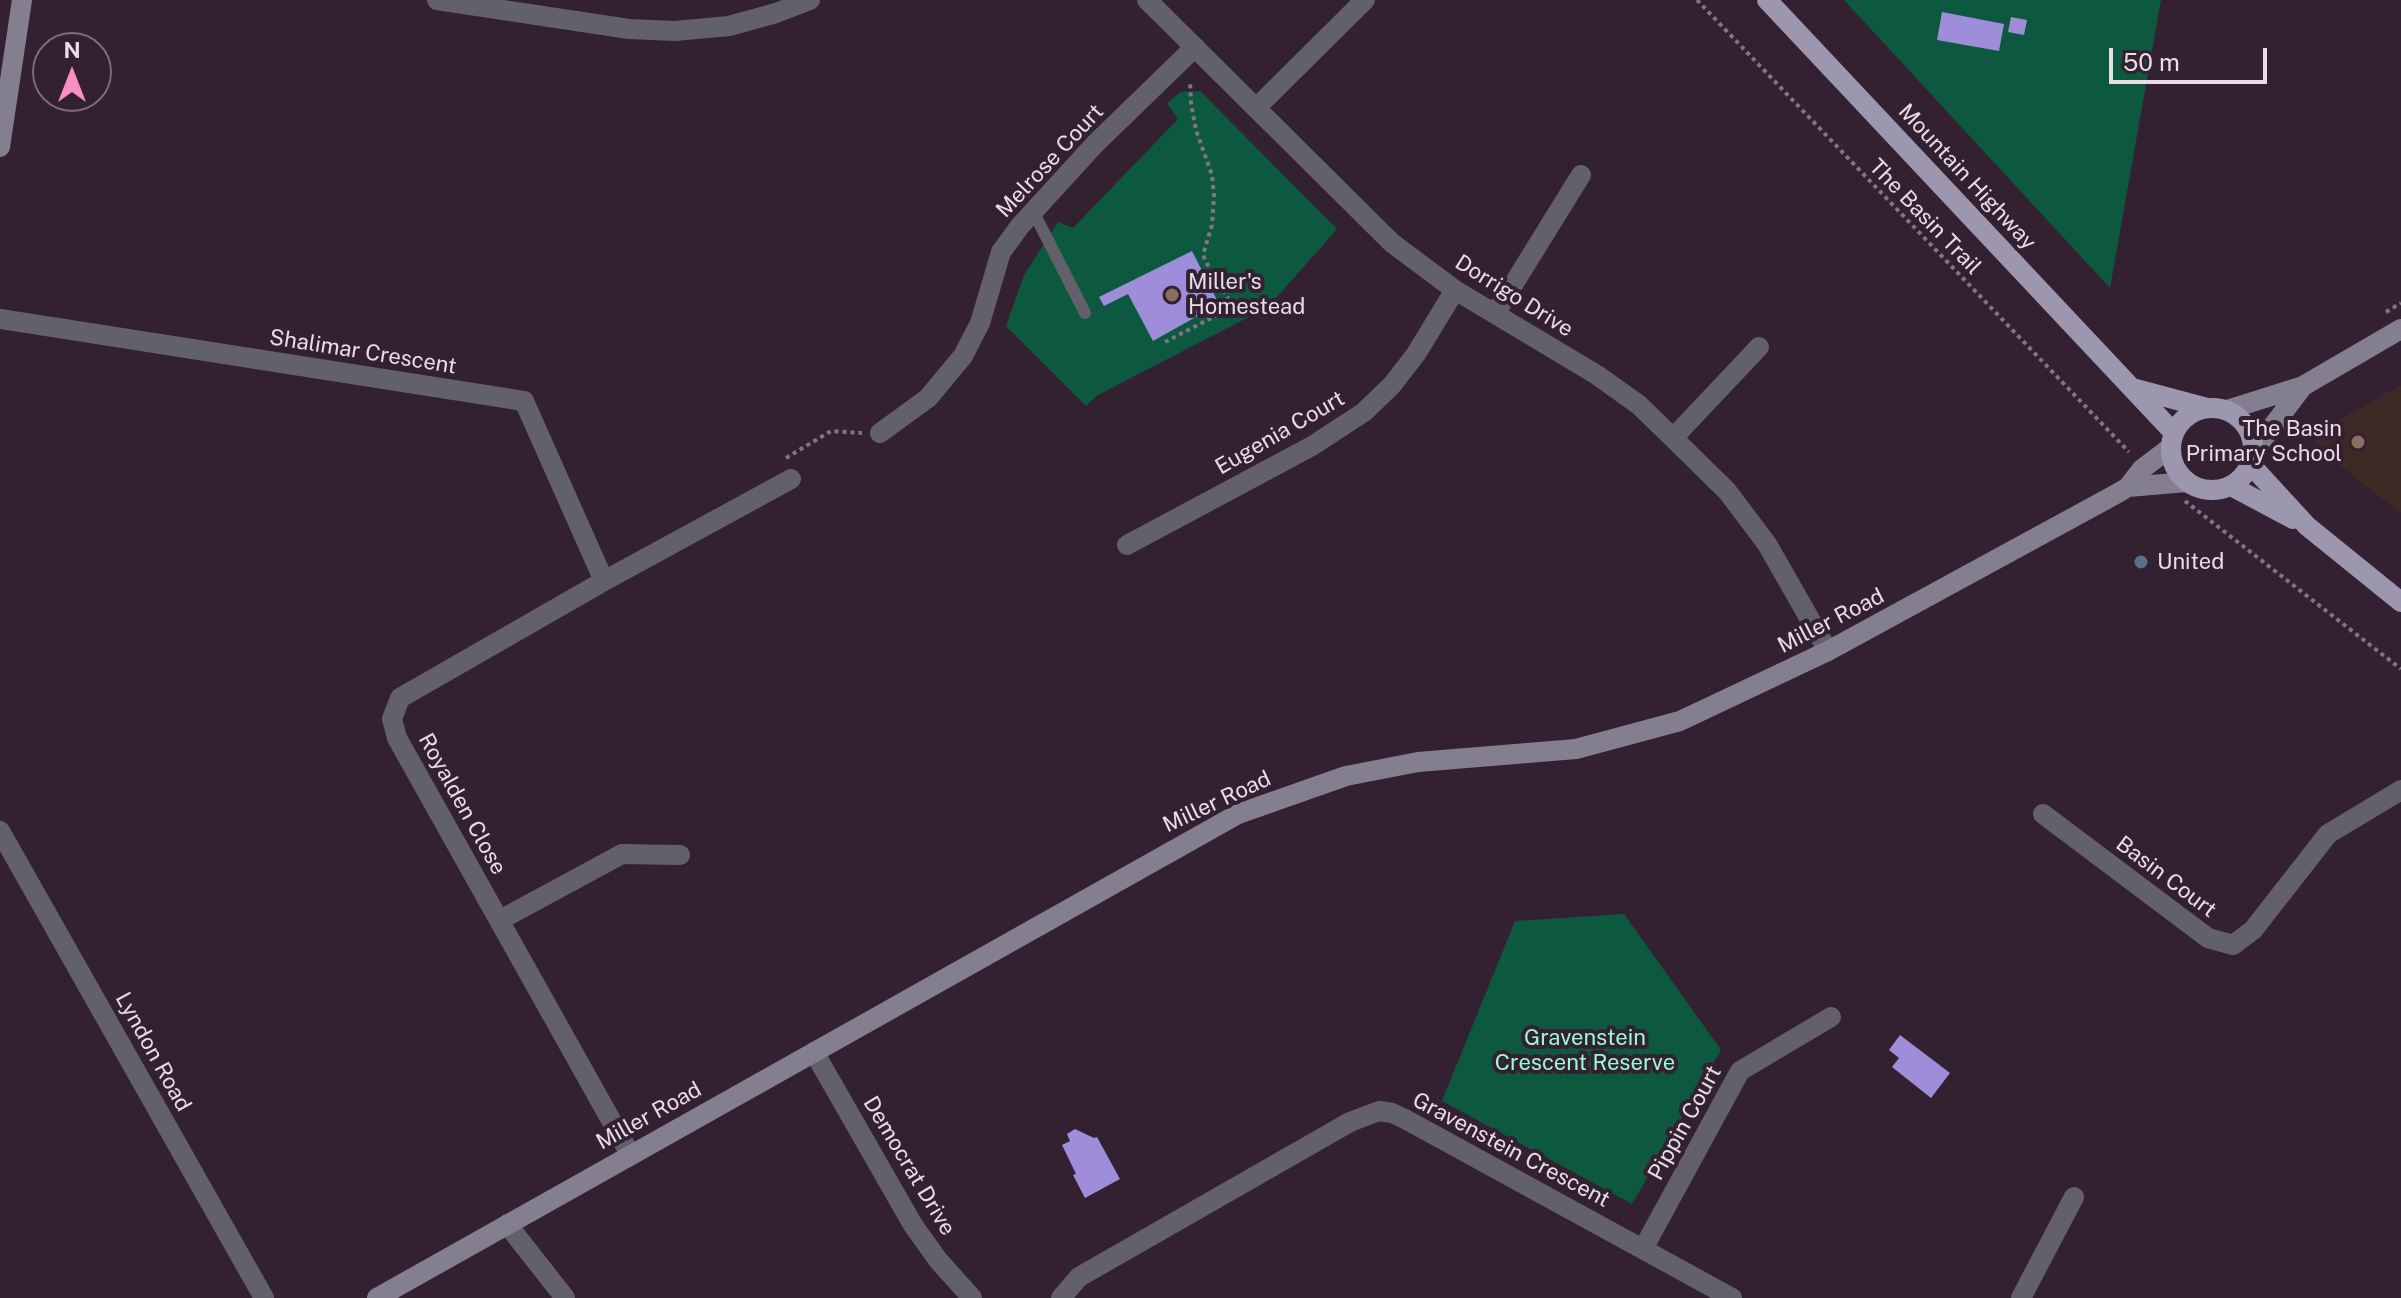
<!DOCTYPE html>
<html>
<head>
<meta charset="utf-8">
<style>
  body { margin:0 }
  #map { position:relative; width:2401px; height:1298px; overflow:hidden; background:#332132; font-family:"Public Sans",sans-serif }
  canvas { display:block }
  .north { position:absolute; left:32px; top:32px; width:80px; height:80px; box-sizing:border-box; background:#332132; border:2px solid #7b6c7a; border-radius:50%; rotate:0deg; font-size:22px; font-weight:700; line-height:32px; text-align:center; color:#e8dce7 }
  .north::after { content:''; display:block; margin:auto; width:28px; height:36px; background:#fc8fc1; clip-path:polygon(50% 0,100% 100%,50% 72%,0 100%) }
  .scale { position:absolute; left:2109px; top:48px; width:158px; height:36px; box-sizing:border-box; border:4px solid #e8dce7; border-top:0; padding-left:10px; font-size:24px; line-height:28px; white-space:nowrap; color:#e8dce7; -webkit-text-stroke:6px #332132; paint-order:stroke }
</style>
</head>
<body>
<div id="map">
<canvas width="2401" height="1298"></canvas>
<div class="north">N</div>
<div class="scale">50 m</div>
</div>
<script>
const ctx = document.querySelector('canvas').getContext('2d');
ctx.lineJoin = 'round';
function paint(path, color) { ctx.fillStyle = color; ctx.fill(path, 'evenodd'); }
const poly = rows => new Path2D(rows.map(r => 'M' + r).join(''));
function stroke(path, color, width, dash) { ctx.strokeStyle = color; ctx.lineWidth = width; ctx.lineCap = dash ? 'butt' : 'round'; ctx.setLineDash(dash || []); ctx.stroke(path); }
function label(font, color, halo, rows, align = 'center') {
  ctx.font = font + ' "Public Sans",sans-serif'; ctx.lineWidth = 8; ctx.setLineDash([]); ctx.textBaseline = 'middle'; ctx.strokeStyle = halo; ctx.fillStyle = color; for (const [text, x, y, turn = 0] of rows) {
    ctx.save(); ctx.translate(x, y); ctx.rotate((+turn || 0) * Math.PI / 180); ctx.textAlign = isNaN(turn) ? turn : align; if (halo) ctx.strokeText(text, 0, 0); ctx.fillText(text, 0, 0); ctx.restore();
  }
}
const education = poly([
  [2401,385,2401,513,2320,450,2312,435]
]);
const green = poly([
  [1844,0,2161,0,2110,288],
  [1200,91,1337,229,1268,307,1098,395,1086,406,1006,326,1024,275,1058,222,1073,228,1178,119,1167,103,1181,92],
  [1624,914,1721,1050,1632,1204,1442,1101,1515,921]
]);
const building = poly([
  [1942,12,2004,24,1999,51,1937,40],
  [2011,17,2027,20,2024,35,2008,32],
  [1192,251,1219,304,1153,341,1128,294,1104,306,1099,297],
  [1900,1035,1950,1073,1931,1098,1892,1067,1899,1058,1889,1050],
  [1075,1129,1094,1138,1097,1137,1120,1179,1085,1198,1073,1175,1076,1174,1062,1145,1070,1141,1067,1134]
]);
const path = poly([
  [1697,0,2129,452],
  [2386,312,2401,303],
  [1165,342,1223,312,1230,305,1227,295,1216,282,1203,255,1212,225,1214,196,1212,175,1196,130,1191,103,1190,81],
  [786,458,831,431,862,433],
  [2185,501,2401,669]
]);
const lane = poly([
  [1033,211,1085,313]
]);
const street = poly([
  [437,0,629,29,675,31,729,26,776,13,810,0],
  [1147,0,1392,243,1455,290,1597,375,1639,405,1673,438,1727,491,1767,544,1828,651],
  [1256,108,1365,0],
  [1495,314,1581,175],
  [0,319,524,401,604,581],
  [880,433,928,398,963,356,980,323,1001,252,1020,226,1095,144,1195,47],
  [1673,438,1759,347],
  [1127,545,1312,446,1364,412,1392,385,1416,354,1455,290],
  [2043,814,2208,938,2233,945,2253,930,2328,834,2401,790],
  [0,831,264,1298],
  [500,920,622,854,680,855],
  [814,1052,913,1225,938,1260,972,1298],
  [630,1154,397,738,392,719,400,698,604,581,791,479],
  [507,1224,565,1298],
  [1643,1249,1740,1071,1831,1017],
  [1061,1298,1079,1277,1350,1122,1379,1111,1392,1113,1405,1119,1732,1298],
  [2021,1298,2074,1197]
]);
const secondary = poly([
  [0,147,22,0],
  [2227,410,2303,386,2401,329],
  [2254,451,2303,386],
  [2128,487,2187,482],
  [377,1298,1238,814,1346,776,1418,762,1576,749,1680,721,1828,651,2118,493,2128,487,2142,469,2171,447]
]);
const primary = poly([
  [1767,0,2174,433],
  [2132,388,2207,408],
  '2171 449a41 41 0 1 1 82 0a41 41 0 1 1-82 0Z',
  [2251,465,2307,526,2401,602],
  [2231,486,2293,519]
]);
const markers = [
  [1172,295,8,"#8d6e63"],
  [2358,442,8,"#8d6e63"],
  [2141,562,8,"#5c6f8a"]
];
const streetNames = [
  ["Melrose Court",1050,161,-47],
  ["Mountain Highway",1967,177,47],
  ["The Basin Trail",1925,217,46],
  ["Dorrigo Drive",1514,296,32],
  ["Shalimar Crescent",363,352,9],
  ["Eugenia Court",1280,433,-30],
  ["Miller Road",1831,621,-27],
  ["Miller Road",1217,802,-25],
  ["Royalden Close",462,804,61],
  ["Basin Court",2166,877,37],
  ["Lyndon Road",153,1052,61],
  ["Miller Road",649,1116,-29],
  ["Pippin Court",1685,1123,-61],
  ["Gravenstein Crescent",1511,1150,28],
  ["Democrat Drive",909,1166,59]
];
const poiNames = [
  ["Miller's",1188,282],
  ["Homestead",1188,307],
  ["The Basin",2342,429,"right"],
  ["Primary School",2342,454,"right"],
  ["United",2157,562]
];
const parkNames = [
  ["Gravenstein",1585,1038],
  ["Crescent Reserve",1585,1063]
];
paint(education, '#3d2a24');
paint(green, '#0c5940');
paint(building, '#9e8eda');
stroke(path, '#837482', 4, [4, 4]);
stroke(lane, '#62606b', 12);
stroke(street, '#62606b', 20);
stroke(secondary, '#837f91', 20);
stroke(primary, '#9c97ae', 20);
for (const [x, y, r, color] of markers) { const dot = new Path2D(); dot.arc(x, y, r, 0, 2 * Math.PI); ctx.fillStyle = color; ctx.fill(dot); stroke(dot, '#332132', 3); }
label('22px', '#e8dce7', '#332132', streetNames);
label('22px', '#e8dce7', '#332132', poiNames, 'left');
label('22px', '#99fcd1', '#332132', parkNames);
</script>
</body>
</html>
